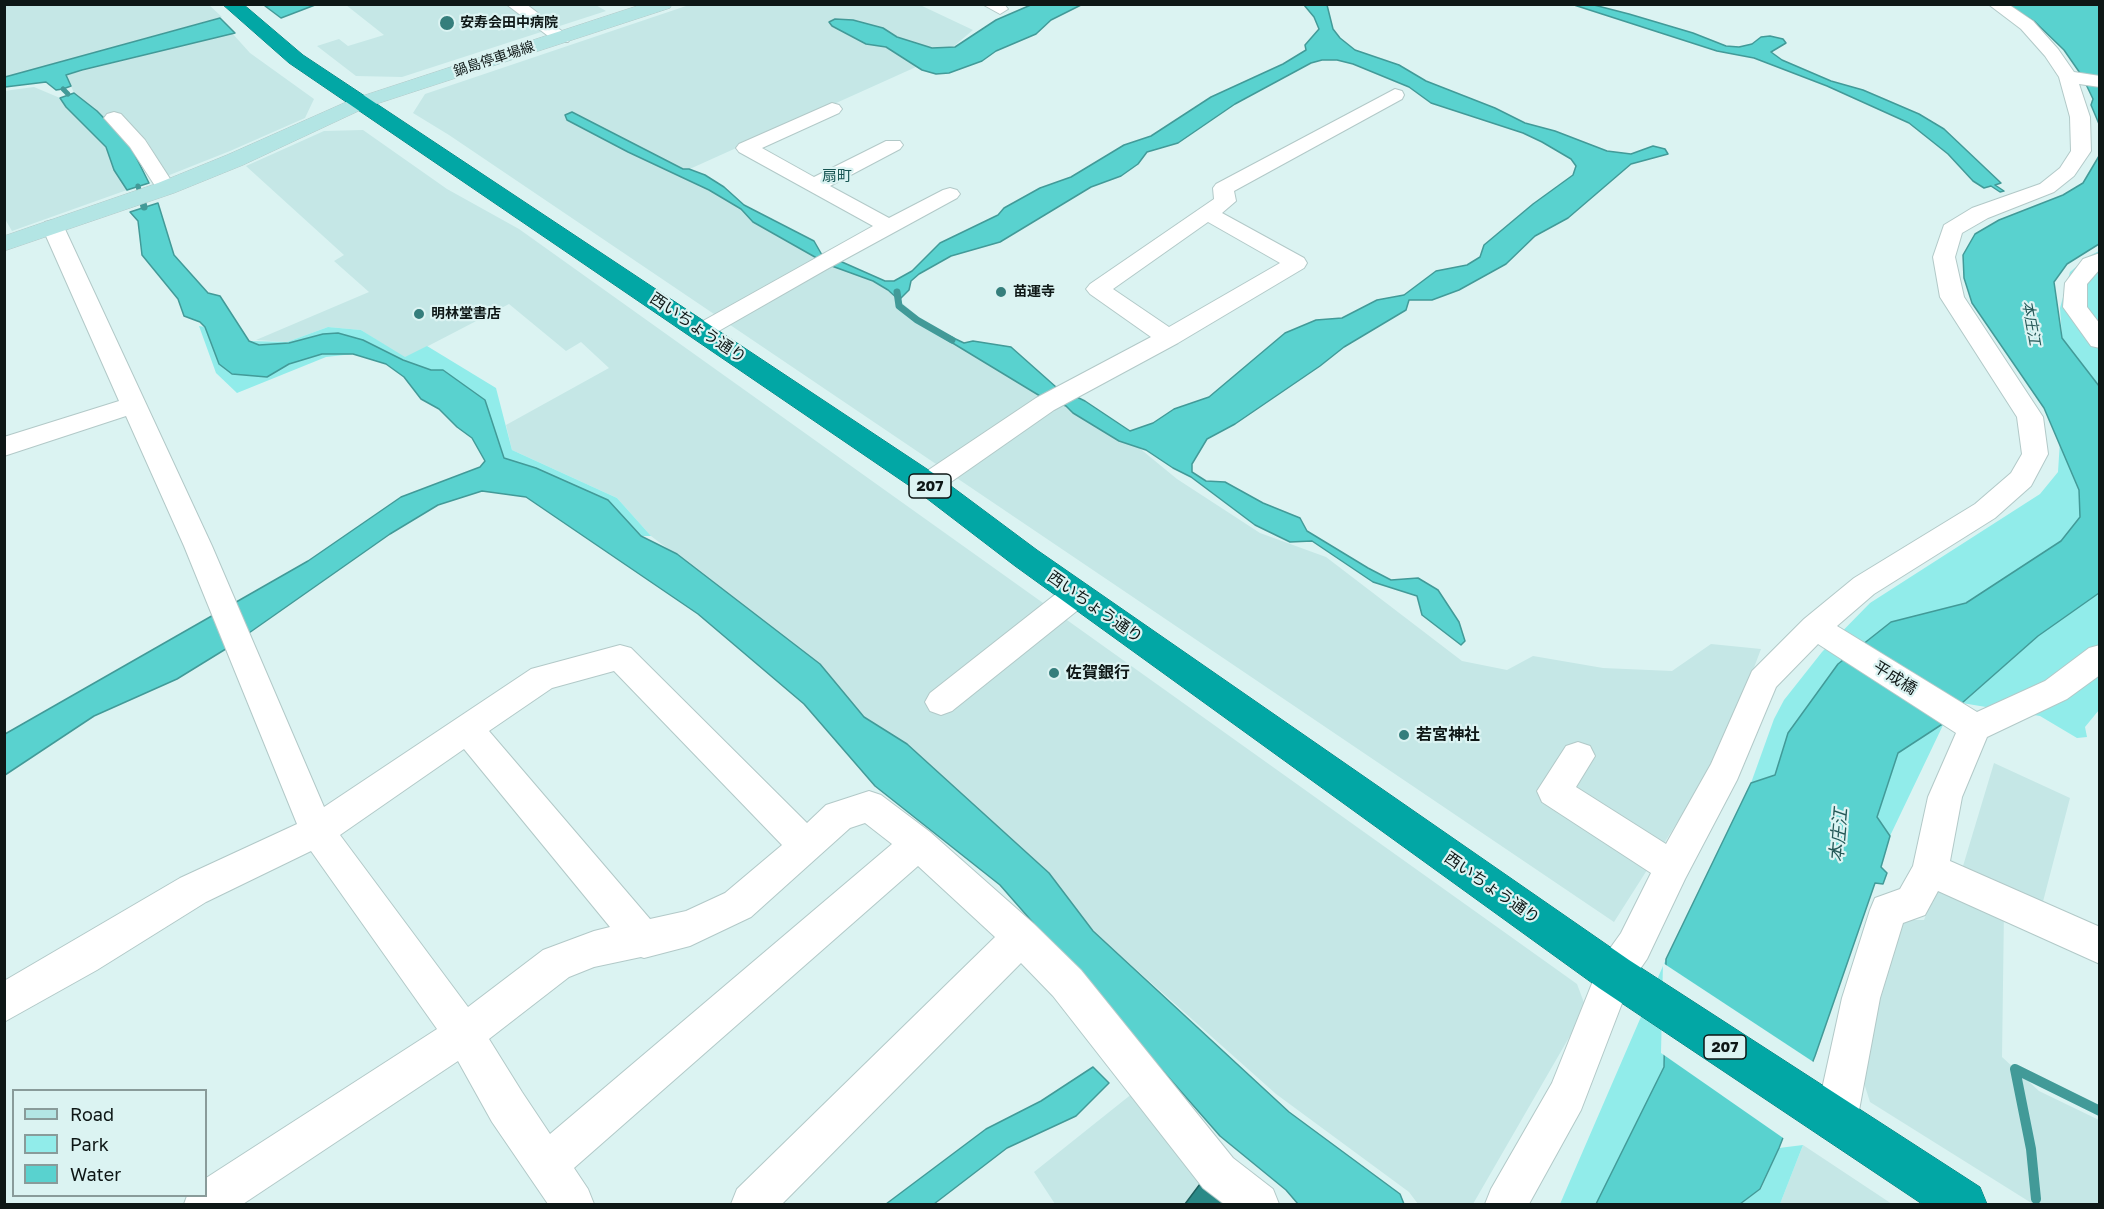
<!DOCTYPE html>
<html>
<head>
<meta charset="utf-8">
<style>
  body { margin:0 }
  #map { position:relative; width:2104px; height:1209px; overflow:hidden; background:#dbf3f2; font-family:"Golos Text",sans-serif }
  canvas { display:block }
  .frame { position:absolute; inset:0; border:6px solid #0e1716; pointer-events:none }
  .legend { position:absolute; left:12px; top:1089px; width:195px; height:108px; box-sizing:border-box; background:#dbf3f2; border:2px solid #899b9a; margin:0; padding:8px 10px; list-style:none; font-size:18px; color:#0e1716 }
  .legend li { display:flex; align-items:center; gap:12px; height:30px }
  .legend b { width:30px; border:2px solid #899b9a }
</style>
</head>
<body>
<div id="map">
<canvas width="2104" height="1209"></canvas>
<div class="frame"></div>
<ul class="legend">
<li><b style="height:8px;background:#b3e5e4"></b>Road</li>
<li><b style="height:16px;background:#91ecea"></b>Park</li>
<li><b style="height:16px;background:#59d2cf"></b>Water</li>
</ul>
</div>
<script>
const ctx = document.querySelector('canvas').getContext('2d');
ctx.lineJoin = 'round';
function paint(path, color) { ctx.fillStyle = color; ctx.fill(path, 'evenodd'); }
const poly = rows => new Path2D(rows.map(r => 'M' + r).join(''));
function stroke(path, color, width, dash) { ctx.strokeStyle = color; ctx.lineWidth = width; ctx.lineCap = dash ? 'butt' : 'round'; ctx.setLineDash(dash || []); ctx.stroke(path); }
function label(font, color, halo, rows, align = 'center') {
  ctx.font = font + ' "Golos Text","Noto Sans JP",sans-serif'; ctx.lineWidth = 4.5; ctx.setLineDash([]); ctx.textBaseline = 'middle'; ctx.strokeStyle = halo; ctx.fillStyle = color; for (const [text, x, y, turn = 0] of rows) {
    ctx.save(); ctx.translate(x, y); ctx.rotate((+turn || 0) * Math.PI / 180); ctx.textAlign = isNaN(turn) ? turn : align; if (halo) ctx.strokeText(text, 0, 0); ctx.fillText(text, 0, 0); ctx.restore();
  }
}
const built = poly([
  [594,4,606,11,402,77,356,76,317,46,339,39,348,46,384,35,346,5],
  [5,5,209,5,222,17,5,77],
  [689,5,920,5,973,30,954,46,916,67,683,172,836,266,874,279,935,331,1121,433,1177,479,1260,533,1326,557,1462,661,1507,670,1533,656,1603,668,1672,671,1711,644,1761,649,1722,752,1614,922,449,135,413,113,425,94],
  [232,33,250,53,314,99,305,118,230,151,167,176,147,141,124,117,107,121,74,93,66,75],
  [34,87,60,98,66,107,106,148,114,170,127,190,12,231,5,219,4,91],
  [363,130,447,189,519,229,1577,984,1586,1008,1473,1204,1418,1204,1409,1192,1276,1094,1093,931,1049,873,907,744,864,717,820,664,651,536,617,498,512,450,506,425,609,368,581,342,566,351,509,304,405,358,361,330,328,327,287,342,256,340,369,292,334,261,344,255,246,166,324,131],
  [1994,763,2070,798,2040,913,1960,876],
  [1938,883,2004,910,2002,1057,2039,1091,2099,1120,2099,1204,2033,1204,1870,1102,1856,1058,1894,920,1924,920],
  [1138,1089,1217,1190,1235,1204,1055,1204,1034,1172],
  [1803,1145,1892,1204,1780,1204]
]);
const green = poly([
  [2099,251,2098,295,2099,386,2062,338,2060,308,2070,272,2089,256],
  [199,326,205,327,219,364,267,377,289,364,322,354,353,354,326,357,237,393,216,373],
  [328,327,361,330,405,357,427,346,496,388,512,450,617,498,651,536,641,536,608,500,536,468,503,458,485,400,443,370,431,370,403,360,363,340,323,334,289,343,259,345,249,341,287,342],
  [2060,441,2079,490,2080,517,2061,541,1966,603,1891,622,1838,665,1789,733,1775,775,1751,783,1774,719,1784,700,1822,652,1870,603,2040,494,2058,472],
  [2099,593,2099,710,2085,727,2087,737,2077,738,2040,716,1962,703,2038,636],
  [1944,723,1890,836,1877,817,1898,753],
  [1666,959,1664,1067,1596,1204,1560,1204],
  [1803,1145,1780,1204,1740,1204,1761,1189,1779,1148]
]);
const water = poly([
  [1033,4,1081,5,1051,20,1036,34,996,51,982,61,949,73,936,74,922,70,886,47,866,44,832,26,829,22,835,19,853,20,883,28,897,37,932,48,955,47,996,20,1033,4],
  [272,5,272,4,315,5,281,18,265,6,272,5],
  [1304,5,1327,5,1333,29,1340,38,1355,50,1399,65,1426,81,1495,108,1525,123,1555,131,1607,151,1631,154,1653,146,1665,149,1668,154,1631,164,1568,218,1535,236,1506,264,1459,290,1432,300,1409,300,1406,310,1344,347,1320,366,1235,424,1207,439,1192,464,1192,472,1206,481,1225,482,1263,503,1300,518,1307,531,1368,568,1391,580,1418,578,1438,590,1459,622,1465,641,1461,645,1422,615,1417,596,1373,582,1312,541,1290,542,1255,525,1191,477,1173,468,1146,450,1119,441,1073,413,1066,406,1040,396,941,336,943,333,964,343,973,341,1011,347,1056,387,1085,401,1130,431,1153,423,1174,409,1209,397,1285,333,1316,320,1342,318,1377,300,1404,295,1436,271,1467,265,1480,257,1484,245,1533,204,1573,175,1576,166,1571,159,1542,142,1523,133,1431,103,1409,87,1353,64,1337,60,1322,60,1311,63,1235,104,1178,143,1147,152,1138,164,1121,176,1091,187,1000,242,951,256,919,274,911,281,909,290,899,300,888,290,873,281,829,265,753,222,741,209,709,190,628,152,567,120,565,115,572,112,683,169,689,169,705,175,724,187,744,205,814,241,822,255,832,261,842,262,885,281,894,281,912,271,940,243,998,215,1004,208,1040,188,1071,177,1124,145,1151,136,1211,97,1283,64,1306,50,1305,45,1319,29,1314,17,1304,5],
  [1574,5,1594,5,1629,14,1693,33,1726,46,1739,47,1752,44,1761,37,1770,36,1783,39,1786,43,1771,52,1782,60,1831,81,1863,90,1919,114,1944,129,2001,183,1995,185,2004,191,2000,192,1991,186,1984,188,1973,181,1948,154,1909,123,1827,86,1754,58,1717,51,1574,5],
  [2008,5,2099,5,2099,244,2067,264,2054,282,2062,338,2099,386,2099,593,2038,636,1962,703,1944,723,1898,753,1877,817,1890,836,1881,867,1887,873,1883,884,1875,883,1815,1056,1779,1148,1760,1189,1740,1204,1596,1204,1664,1067,1666,959,1751,783,1775,775,1788,733,1838,664,1891,622,1966,603,2061,541,2080,517,2079,490,2044,408,1972,303,1964,278,1963,255,1975,234,1999,220,2063,195,2083,183,2099,156,2099,124,2091,105,2093,99,2082,76,2064,50,2035,22,2008,5],
  [220,18,235,33,82,70,66,75,71,86,63,89,56,90,46,82,5,87,5,77,220,18],
  [74,93,97,111,130,145,149,183,127,190,114,170,106,147,66,107,60,98,74,93],
  [158,203,174,255,208,293,220,296,249,341,259,345,289,343,323,334,338,333,363,340,403,360,431,370,443,370,485,400,504,458,536,468,608,500,641,536,677,554,820,664,864,717,907,744,1049,873,1093,931,1289,1112,1400,1194,1404,1204,1298,1204,1286,1190,1220,1136,1000,885,875,786,804,704,698,614,526,497,482,491,438,505,390,534,229,647,177,679,94,716,5,775,5,734,308,561,401,497,480,467,485,461,472,438,457,427,439,409,421,399,404,377,386,364,353,354,322,354,289,364,267,377,232,374,219,364,205,327,200,322,184,316,178,299,142,255,138,221,130,212,158,203],
  [1093,1067,1109,1083,1076,1116,1007,1148,934,1204,886,1204,986,1129,1041,1101,1093,1067]
]);
const pier = poly([
  [1663,963,1815,1063,1786,1140,1661,1053]
]);
const streamFar2 = poly([
  [63,89,68,94],
  [138,186,143,205]
]);
const streamFar1 = poly([
  [143,203,144,207],
  [897,292,899,306,917,320,952,340]
]);
const stream = poly([
  [2015,1069,2031,1149,2036,1199],
  [2015,1069,2100,1111]
]);
const building = poly([
  [1203,1180,1231,1204,1185,1204,1203,1180]
]);
const street = poly([
  [506,4,526,4,571,38,568,42,556,42,506,4],
  [982,4,1004,4,1008,9,1000,14,982,4],
  [1988,4,2008,4,2033,21,2058,49,2074,72,2100,76,2100,87,2079,84,2090,117,2091,151,2074,176,2054,192,1988,218,1962,233,1955,257,1964,297,2043,417,2048,454,2031,486,1995,518,1874,594,1837,626,1977,712,2045,681,2089,648,2100,645,2100,675,2067,699,1987,737,1962,797,1950,861,2100,927,2100,964,1938,891,1925,915,1903,923,1880,998,1857,1121,1851,1136,1836,1142,1821,1136,1815,1121,1842,998,1870,910,1875,898,1900,889,1913,866,1928,797,1956,733,1818,644,1776,687,1737,780,1685,879,1647,959,1629,985,1581,1110,1529,1204,1485,1204,1491,1189,1552,1083,1601,961,1621,933,1651,873,1542,802,1537,791,1566,746,1578,742,1590,746,1595,756,1576,787,1666,844,1711,764,1752,671,1804,619,1854,578,1975,504,2011,473,2022,454,2017,417,1940,297,1933,257,1944,225,1972,208,2040,184,2060,168,2071,151,2070,117,2059,77,2045,56,2021,29,1988,4],
  [1395,89,1402,91,1404,95,1402,99,1234,191,1236,201,1222,213,1304,258,1307,263,1304,268,1178,343,1054,410,938,491,928,494,918,491,914,484,918,477,1036,398,1151,337,1090,294,1086,289,1090,284,1214,199,1213,188,1216,184,1395,89],
  [1208,222,1280,263,1169,327,1113,289,1208,222],
  [832,103,839,105,842,109,839,113,762,148,814,177,886,141,900,141,903,145,900,149,830,186,889,218,943,190,950,188,957,190,960,194,957,198,827,269,710,336,702,338,694,336,690,331,694,326,873,226,739,152,736,148,739,144,832,103],
  [114,112,121,114,145,140,176,188,173,192,166,194,159,192,130,147,104,118,107,114,114,112],
  [53,220,61,222,64,227,212,546,324,807,531,669,620,645,631,648,807,823,826,805,869,791,881,795,930,832,1034,924,1081,970,1233,1158,1273,1189,1279,1204,1224,1204,1203,1188,1053,996,1021,963,782,1204,731,1204,737,1189,995,937,918,866,574,1168,588,1189,594,1204,548,1204,492,1122,458,1061,243,1204,184,1204,187,1196,206,1196,206,1178,437,1029,311,851,206,902,97,970,4,1022,4,981,180,878,297,824,184,546,126,416,4,456,4,437,119,401,42,227,45,222,53,220],
  [614,671,782,845,725,893,686,911,650,919,489,731,552,688,614,671],
  [464,749,610,927,594,931,543,950,468,1007,340,835,464,749],
  [865,823,892,844,550,1134,522,1092,489,1039,569,977,594,967,641,957,644,958,690,946,751,917,850,828,865,823],
  [2100,253,2100,269,2087,284,2087,307,2100,324,2100,348,2091,346,2063,307,2065,283,2083,259,2100,253],
  [1077,583,1088,586,1092,594,1088,602,952,711,941,715,930,711,925,702,930,693,1066,586,1077,583]
]);
const secondary = poly([
  [643,4,672,4,670,8,367,107,243,165,174,193,4,251,4,236,158,183,227,155,353,99,643,4]
]);
const highway = poly([
  [222,4,243,4,303,55,939,477,1037,550,1629,960,1980,1187,1987,1204,1922,1204,1599,988,1015,566,917,491,289,63,222,4]
]);
const markers = [
  [447,23,8,"#357e7c"],
  [1001,292,6,"#357e7c"],
  [419,314,6,"#357e7c"],
  [1054,673,6,"#357e7c"],
  [1404,735,6,"#357e7c"]
];
const farPoinames = [
  ["安寿会田中病院",460,23],
  ["苗運寺",1013,292],
  ["明林堂書店",431,314]
];
const farStreetnames = [
  ["鍋島停車場線",494,59,-18]
];
const farNeighbourhoodnames = [
  ["扇町",837,176]
];
const farWaternames = [
  ["本庄江",2031,323,80]
];
const shields = [
  [930,486,42],
  [1725,1047,42]
];
const shieldNames = [
  ["207",930,486],
  ["207",1725,1047]
];
const streetNames = [
  ["西いちょう通り",698,328,34],
  ["西いちょう通り",1095,607,35],
  ["平成橋",1895,678,32],
  ["西いちょう通り",1492,888,35]
];
const poiNames = [
  ["佐賀銀行",1066,673],
  ["若宮神社",1416,735]
];
const waterNames = [
  ["本庄江",1839,835,-85]
];
paint(built, '#c5e7e6');
paint(green, '#91ecea');
paint(water, '#59d2cf');
stroke(water, '#429a98', 1.5);
paint(pier, '#dbf3f2');
stroke(streamFar2, '#429a98', 5);
stroke(streamFar1, '#429a98', 7);
stroke(stream, '#429a98', 10);
paint(building, '#2a8987');
stroke(building, '#1d605e', 1.5);
stroke(street, '#b2c9c8', 2);
stroke(secondary, '#b2c9c8', 1);
stroke(highway, '#067573', 1);
paint(street, '#fff');
paint(secondary, '#b3e5e4');
paint(highway, '#02a7a5');
for (const [x, y, r, color] of markers) { const dot = new Path2D(); dot.arc(x, y, r, 0, 2 * Math.PI); ctx.fillStyle = color; ctx.fill(dot); stroke(dot, '#dbf3f2', 2); }
label('bold 14px', '#0e1716', '#dbf3f2', farPoinames, 'left');
label('14px', '#0e1716', '#dbf3f2', farStreetnames);
label('15px', '#175452', '#dbf3f2', farNeighbourhoodnames);
label('italic 15px', '#255857', '#dbf3f2', farWaternames);
for (const [x, y, w] of shields) { const box = new Path2D(); box.roundRect(x - w / 2, y - 12, w, 24, 4.5); ctx.fillStyle = '#dbf3f2'; ctx.fill(box); stroke(box, '#0e1716', 1.5); }
label('bold 15px', '#0e1716', null, shieldNames);
label('16px', '#0e1716', '#dbf3f2', streetNames);
label('bold 16px', '#0e1716', '#dbf3f2', poiNames, 'left');
label('italic 18px', '#255857', '#dbf3f2', waterNames);
</script>
</body>
</html>
